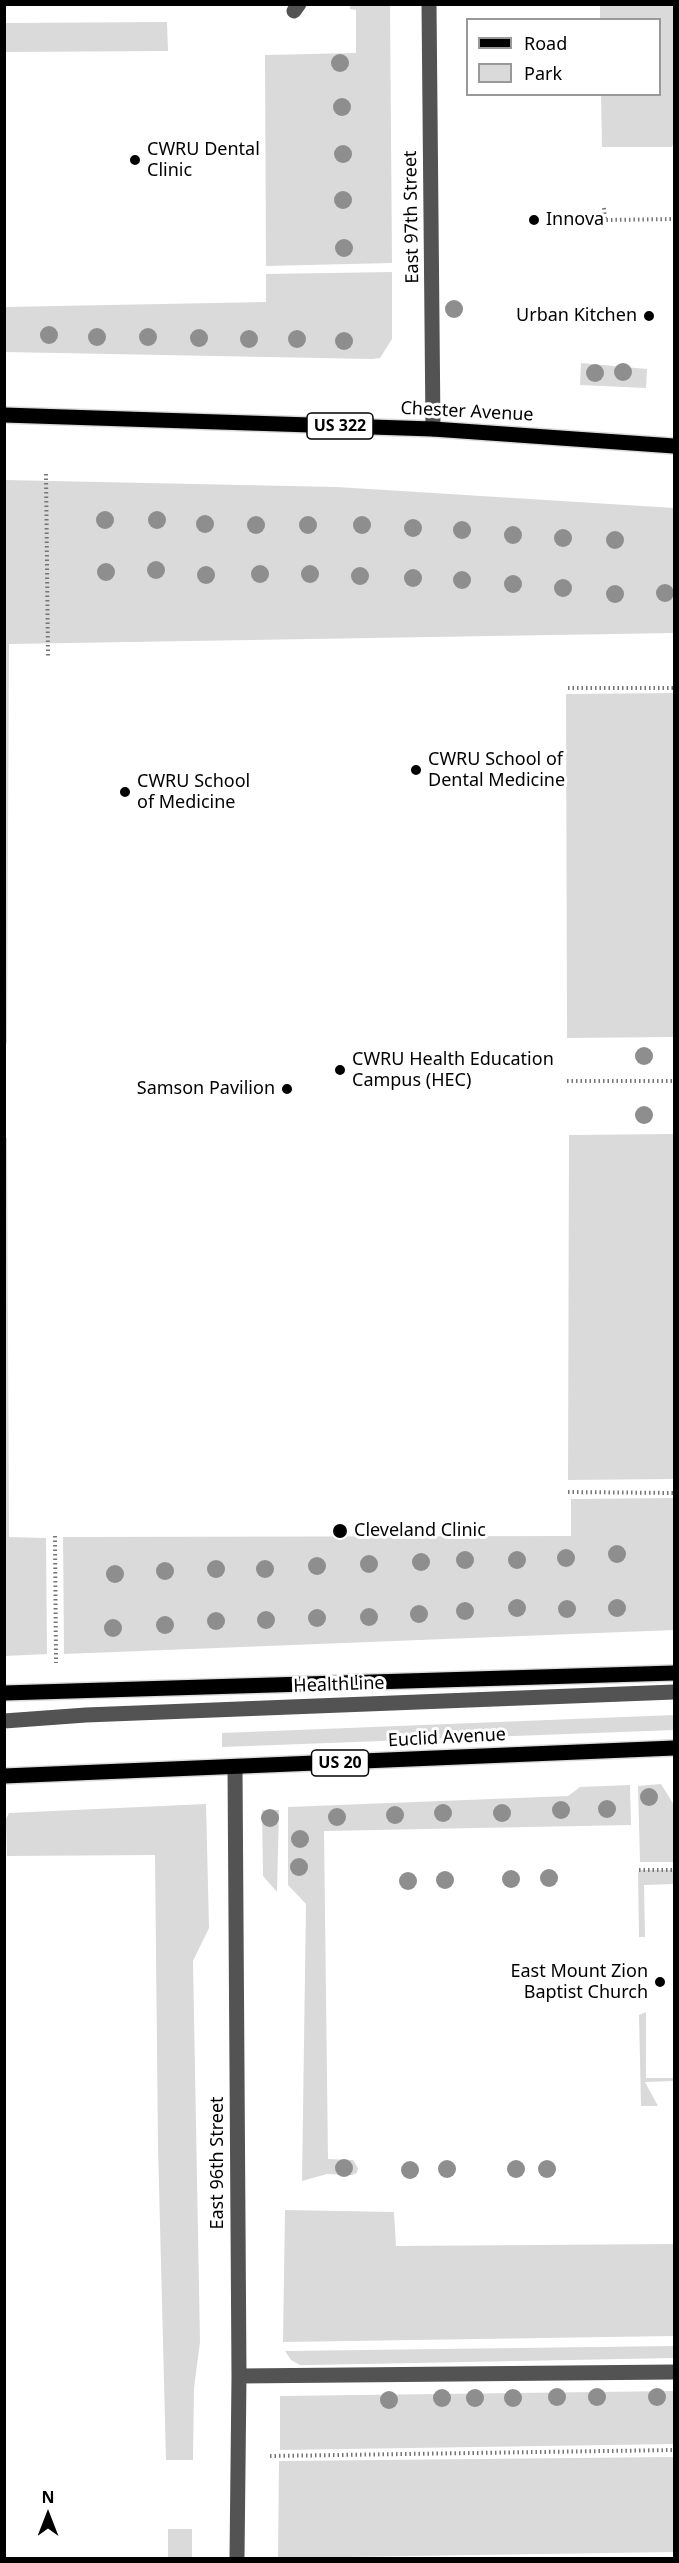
<!DOCTYPE html>
<html>
<head>
<meta charset="utf-8">
<style>
  body { margin:0 }
  #map { position:relative; width:679px; height:2563px; overflow:hidden; background:#fff; font-family:"Noto Sans",sans-serif }
  canvas { display:block }
  .frame { position:absolute; inset:0; border:6px solid #000; pointer-events:none }
  .legend { position:absolute; left:466px; top:18px; width:195px; height:78px; box-sizing:border-box; background:#fff; border:2px solid #999; margin:0; padding:8px 10px; list-style:none; font-size:18px; color:#000 }
  .legend li { display:flex; align-items:center; gap:12px; height:30px }
  .legend b { width:30px; border:2px solid #999 }
  .north { position:absolute; left:18px; top:2485px; width:60px; height:60px; -webkit-text-stroke:4px #fff; paint-order:stroke; rotate:0deg; font-size:16px; font-weight:700; line-height:24px; text-align:center; color:#000 }
  .north::after { content:''; display:block; margin:auto; width:21px; height:27px; background:#000; clip-path:polygon(50% 0,100% 100%,50% 72%,0 100%) }
</style>
</head>
<body>
<div id="map">
<canvas width="679" height="2563"></canvas>
<div class="frame"></div>
<ul class="legend">
<li><b style="height:8px;background:#000"></b>Road</li>
<li><b style="height:16px;background:#dadada"></b>Park</li>
</ul>
<div class="north">N</div>
</div>
<script>
const ctx = document.querySelector('canvas').getContext('2d');
ctx.lineJoin = 'round';
function paint(path, color) { ctx.fillStyle = color; ctx.fill(path, 'evenodd'); }
const poly = rows => new Path2D(rows.map(r => 'M' + r).join(''));
function stroke(path, color, width, dash) { ctx.strokeStyle = color; ctx.lineWidth = width; ctx.lineCap = dash ? 'butt' : 'round'; ctx.setLineDash(dash || []); ctx.stroke(path); }
function label(font, color, halo, rows, align = 'center') {
  ctx.font = font + ' "Noto Sans",sans-serif'; ctx.lineWidth = 6; ctx.setLineDash([]); ctx.textBaseline = 'middle'; ctx.strokeStyle = halo; ctx.fillStyle = color; for (const [text, x, y, turn = 0] of rows) {
    ctx.save(); ctx.translate(x, y); ctx.rotate((+turn || 0) * Math.PI / 180); ctx.textAlign = isNaN(turn) ? turn : align; if (halo) ctx.strokeText(text, 0, 0); ctx.fillText(text, 0, 0); ctx.restore();
  }
}
const green = poly([
  [350,5,390,5,392,263,266,266,265,55,356,53,356,10,350,9],
  [600,5,674,5,674,142,672,147,602,147,601,95,660,94,660,20,600,19],
  [167,22,168,51,5,52,5,23],
  [392,272,392,339,380,358,372,359,5,352,5,307,266,302,266,274],
  [581,363,647,369,646,388,580,385],
  [5,480,337,487,674,508,674,633,9,644,7,1043,5,1043],
  [674,693,674,1037,567,1038,566,694],
  [674,1134,674,1479,568,1480,569,1135],
  [5,1138,7,1138,9,1537,46,1538,47,1654,5,1656],
  [674,1498,674,1630,64,1654,63,1537,571,1536,571,1499],
  [674,1715,674,1730,222,1747,222,1733],
  [661,1784,674,1805,674,1862,640,1862,638,1786],
  [630,1785,631,1825,324,1831,328,2159,353,2160,358,2168,357,2173,352,2175,327,2174,302,2181,306,1904,288,1885,288,1807,568,1796,580,1787],
  [206,1804,209,1928,193,1961,200,2342,194,2388,193,2460,166,2460,158,2146,155,1855,7,1856,6,1819,9,1813],
  [262,1810,279,1810,277,1892,263,1876],
  [640,1870,674,1870,674,1884,644,1885,645,1937,639,1937,638,1873],
  [646,2012,646,2078,674,2078,674,2081,645,2082,658,2106,641,2106,639,2015],
  [285,2210,394,2212,396,2246,674,2244,674,2336,283,2342],
  [674,2346,674,2358,311,2365,300,2365,291,2360,285,2351],
  [674,2391,674,2444,280,2450,280,2396],
  [674,2457,674,2552,278,2558,279,2461],
  [168,2529,192,2529,192,2558,168,2558]
]);
const path = poly([
  [604,208,605,220,674,219],
  [46,474,48,656],
  [568,688,674,688],
  [567,1081,674,1081],
  [4,1098,7,1098],
  [568,1492,674,1493],
  [55,1536,56,1663],
  [639,1870,674,1870],
  [270,2456,674,2450]
]);
const minor = poly([
  [429,4,433,429],
  [294,11,299,4],
  [4,1721,86,1715,674,1692],
  [235,1767,239,2376,237,2558],
  [239,2376,674,2372]
]);
const major = poly([
  [4,415,433,429,674,446],
  [4,1693,674,1673],
  [4,1776,674,1748]
]);
const trees = [
  [340,63],
  [342,107],
  [343,154],
  [343,200],
  [344,248],
  [454,309],
  [49,335],
  [97,337],
  [148,337],
  [199,338],
  [249,339],
  [297,339],
  [344,341],
  [623,372],
  [595,373],
  [105,520],
  [157,520],
  [205,524],
  [256,525],
  [308,525],
  [362,525],
  [413,528],
  [462,530],
  [513,535],
  [563,538],
  [615,540],
  [156,570],
  [106,572],
  [260,574],
  [310,574],
  [206,575],
  [360,576],
  [413,578],
  [462,580],
  [513,584],
  [563,588],
  [665,593],
  [615,594],
  [644,1056],
  [644,1115],
  [617,1554],
  [566,1558],
  [465,1560],
  [517,1560],
  [421,1562],
  [369,1564],
  [317,1566],
  [216,1569],
  [265,1569],
  [165,1571],
  [115,1574],
  [517,1608],
  [617,1608],
  [567,1609],
  [465,1611],
  [419,1614],
  [369,1617],
  [317,1618],
  [266,1620],
  [216,1621],
  [165,1625],
  [113,1628],
  [649,1797],
  [607,1809],
  [561,1810],
  [443,1813],
  [502,1813],
  [395,1815],
  [337,1817],
  [270,1818],
  [300,1839],
  [299,1867],
  [549,1878],
  [511,1879],
  [445,1880],
  [408,1881],
  [344,2168],
  [447,2169],
  [516,2169],
  [547,2169],
  [410,2170],
  [557,2397],
  [597,2397],
  [657,2397],
  [442,2398],
  [475,2398],
  [513,2398],
  [389,2400]
];
const markers = [
  [135,160,6,"#000"],
  [534,220,6,"#000"],
  [649,316,6,"#000"],
  [416,770,6,"#000"],
  [125,792,6,"#000"],
  [340,1070,6,"#000"],
  [287,1089,6,"#000"],
  [340,1531,8,"#000"],
  [660,1982,6,"#000"]
];
const shields = [
  [340,426,66],
  [340,1763,57]
];
const shieldNames = [
  ["US 322",340,426],
  ["US 20",340,1763]
];
const poiNames = [
  ["CWRU Dental",147,150],
  ["Clinic",147,171],
  ["Innova",546,220],
  ["Urban Kitchen",637,316,"right"],
  ["CWRU School of",428,760],
  ["Dental Medicine",428,781],
  ["CWRU School",137,782],
  ["of Medicine",137,803],
  ["CWRU Health Education",352,1060],
  ["Campus (HEC)",352,1081],
  ["Samson Pavilion",275,1089,"right"],
  ["Cleveland Clinic",354,1531],
  ["East Mount Zion",648,1972,"right"],
  ["Baptist Church",648,1993,"right"]
];
const streetNames = [
  ["East 97th Street",412,217,-91],
  ["Chester Avenue",467,412,3],
  ["HealthLine",339,1685,-2],
  ["Euclid Avenue",447,1738,-3],
  ["East 96th Street",218,2163,-90]
];
paint(green, '#dadada');
stroke(major, '#dbdbdb', 18);
stroke(path, '#757575', 4, [1.5, 3]);
stroke(minor, '#535353', 15);
stroke(major, '#000', 15);
ctx.fillStyle = '#8e8e8e';
for (const [x, y] of trees) { ctx.beginPath(); ctx.arc(x, y, 9, 0, 2 * Math.PI); ctx.fill(); }
for (const [x, y, r, color] of markers) { const dot = new Path2D(); dot.arc(x, y, r, 0, 2 * Math.PI); ctx.fillStyle = color; ctx.fill(dot); stroke(dot, '#fff', 2); }
for (const [x, y, w] of shields) { const box = new Path2D(); box.roundRect(x - w / 2, y - 13, w, 26, 4.5); ctx.fillStyle = '#fff'; ctx.fill(box); stroke(box, '#000', 1.5); }
label('bold 16px', '#000', null, shieldNames);
label('18px', '#000', '#fff', poiNames, 'left');
label('18px', '#000', '#fff', streetNames);
</script>
</body>
</html>
